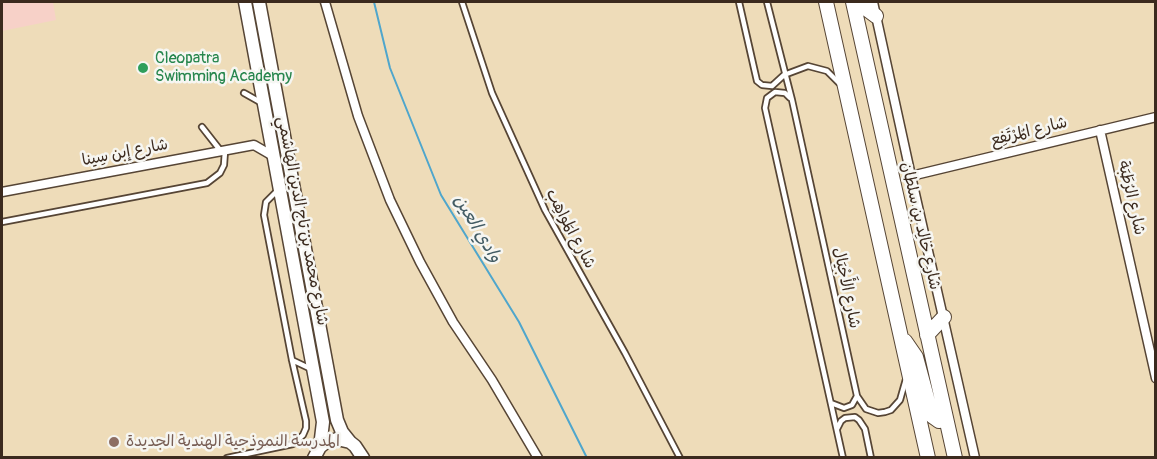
<!DOCTYPE html>
<html>
<head>
<meta charset="utf-8">
<style>
  body { margin:0 }
  #map { position:relative; width:1157px; height:459px; overflow:hidden; background:#eedcb9; font-family:Pangolin,sans-serif }
  canvas { display:block }
  .frame { position:absolute; inset:0; border:3px solid #3b2a1e; pointer-events:none }
</style>
</head>
<body>
<div id="map">
<canvas width="1157" height="459"></canvas>
<div class="frame"></div>
</div>
<script>
const ctx = document.querySelector('canvas').getContext('2d');
ctx.lineJoin = 'round';
function paint(path, color) { ctx.fillStyle = color; ctx.fill(path, 'evenodd'); }
const poly = rows => new Path2D(rows.map(r => 'M' + r).join(''));
function stroke(path, color, width, dash) { ctx.strokeStyle = color; ctx.lineWidth = width; ctx.lineCap = dash ? 'butt' : 'round'; ctx.setLineDash(dash || []); ctx.stroke(path); }
function label(font, color, halo, rows, align = 'center') {
  ctx.font = font + ' Pangolin,"Playpen Sans Arabic",sans-serif'; ctx.lineWidth = 5; ctx.setLineDash([]); ctx.textBaseline = 'middle'; ctx.strokeStyle = halo; ctx.fillStyle = color; for (const [text, x, y, turn = 0] of rows) {
    ctx.save(); ctx.translate(x, y); ctx.rotate((+turn || 0) * Math.PI / 180); ctx.textAlign = isNaN(turn) ? turn : align; if (halo) ctx.strokeText(text, 0, 0); ctx.fillText(text, 0, 0); ctx.restore();
  }
}
const built = poly([
  [2,2,53,2,56,20,2,31]
]);
const stream = poly([
  [374,2,390,68,441,195,519,322,587,458]
]);
const lane = poly([
  [462,2,492,93,545,210,625,353,680,458],
  [739,2,754,68,757,81,762,85,772,86,784,75,808,66,827,71,839,83],
  [767,2,792,100,857,396,866,409,878,413,885,412,891,410,900,400,906,379],
  [244,93,260,102],
  [790,98,785,93,775,92,767,98,765,108,843,458],
  [202,127,220,150],
  [2,222,207,183,220,173,224,165,225,151],
  [292,360,311,369],
  [831,403,844,408,852,405,857,396],
  [837,429,841,421,845,418,855,417,859,420,865,429,871,458],
  [227,458,293,444,303,435,306,428,306,421,292,360,264,215,266,202,278,190]
]);
const street = poly([
  [325,2,358,116,390,200,420,262,453,322,492,380,538,458],
  [873,2,911,176,975,458],
  [1100,130,1156,378],
  [911,176,1156,117],
  [2,192,254,145,273,156]
]);
const secondary = poly([
  [245,2,323,422,320,447],
  [259,2,337,420,342,432,350,442],
  [314,458,320,447,325,443,337,439,350,442,355,446,363,458]
]);
const primary = poly([
  [826,2,928,458],
  [853,2,955,458],
  [857,2,876,16],
  [927,335,944,317],
  [905,341,916,357,932,416,939,421,946,419]
]);
const markers = [
  [143,68,6,"#2e9e5b"],
  [114,442,6,"#8d6e63"]
];
const leisureNames = [
  ["Cleopatra",155,59],
  ["Swimming Academy",155,77]
];
const streetNames = [
  ["شارع المُرْتَفِع",1029,132,-14],
  ["شارع إبن سِينا",125,153,-11],
  ["شارع الرُطَبَة",1131,198,77],
  ["شارع محمد بن تاج الدين الهاشمي",302,221,79],
  ["شارع خالِد بن سلطان",920,226,77],
  ["شارع المَواهِب",570,229,62],
  ["شارع الأَجْيَال",846,288,78]
];
const educationNames = [
  ["المدرسة النموذجية الهندية الجديدة",126,442]
];
const waterNames = [
  ["وادي العين",477,229,59]
];
paint(built, '#f7d1c8');
stroke(stream, '#4fa6cc', 2);
stroke(lane, '#564535', 8);
stroke(street, '#564535', 11);
stroke(secondary, '#564535', 15);
stroke(primary, '#564535', 16);
stroke(lane, '#fff', 4.5);
stroke(street, '#fff', 8);
stroke(secondary, '#fff', 12);
stroke(primary, '#fff', 14);
for (const [x, y, r, color] of markers) { const dot = new Path2D(); dot.arc(x, y, r, 0, 2 * Math.PI); ctx.fillStyle = color; ctx.fill(dot); stroke(dot, '#f6f6f2', 2); }
label('16px', '#27864d', '#f6f6f2', leisureNames, 'left');
label('16px', '#3b2a1e', '#f6f6f2', streetNames);
label('16px', '#785e54', '#f6f6f2', educationNames, 'left');
label('italic 18px', '#435c64', '#f6f6f2', waterNames);
</script>
</body>
</html>
